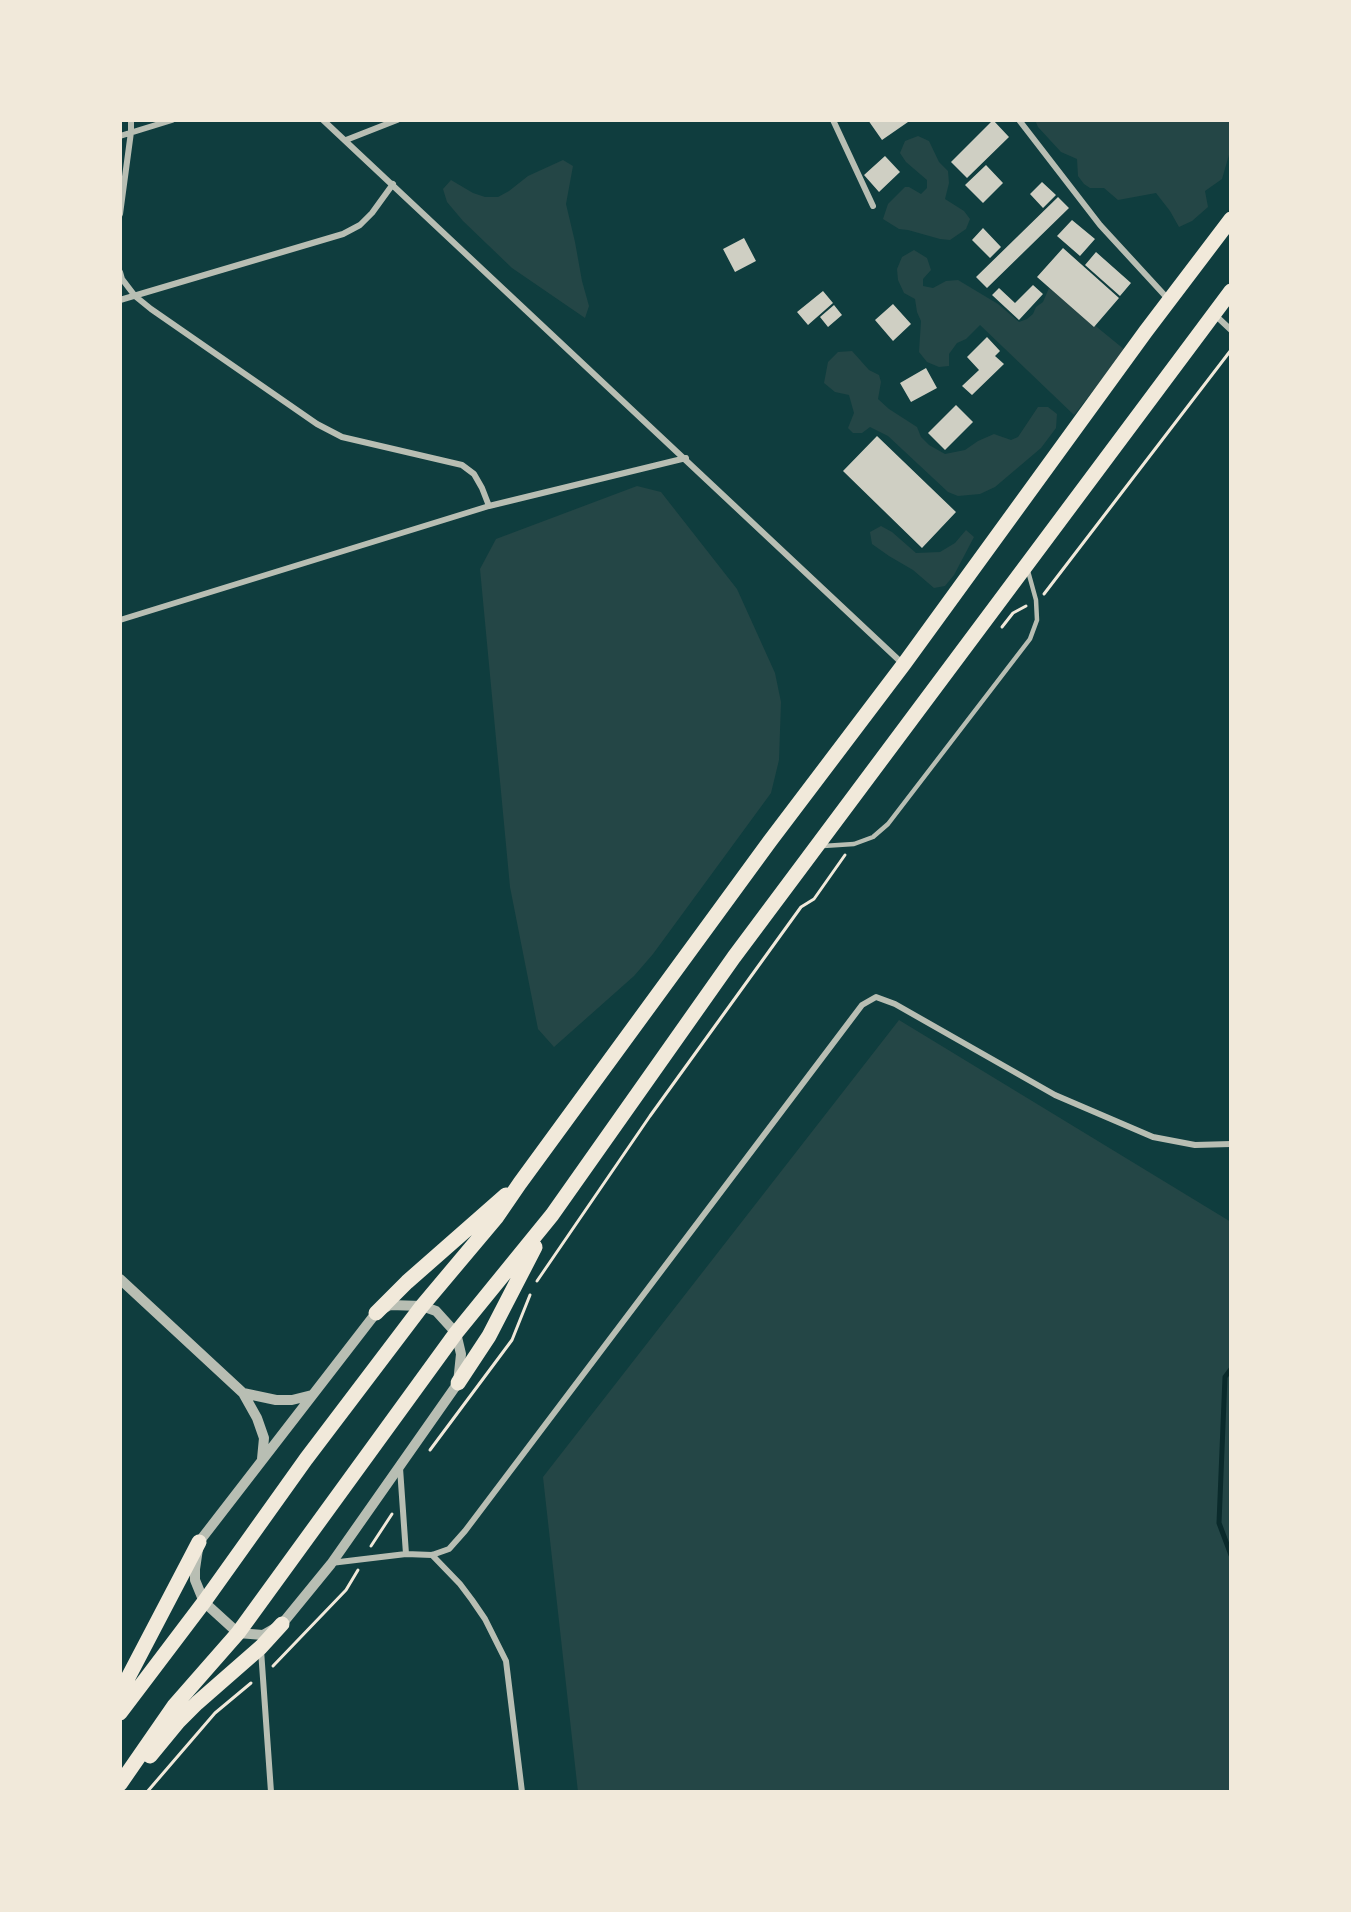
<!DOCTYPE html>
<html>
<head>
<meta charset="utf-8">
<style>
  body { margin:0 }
  #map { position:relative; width:1351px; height:1912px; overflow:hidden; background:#0f3d3e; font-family:"DM Sans",sans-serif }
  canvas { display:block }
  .frame { position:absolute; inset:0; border:122px solid #f1e9da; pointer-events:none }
</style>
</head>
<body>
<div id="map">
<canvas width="1351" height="1912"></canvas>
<div class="frame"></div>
</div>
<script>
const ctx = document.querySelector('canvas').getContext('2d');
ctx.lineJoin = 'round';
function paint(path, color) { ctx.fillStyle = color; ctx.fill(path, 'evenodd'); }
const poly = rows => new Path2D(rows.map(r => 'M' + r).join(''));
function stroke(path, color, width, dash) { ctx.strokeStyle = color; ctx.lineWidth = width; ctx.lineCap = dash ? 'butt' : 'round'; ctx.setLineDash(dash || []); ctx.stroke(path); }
const green = poly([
  [1035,120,1231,120,1231,148,1222,179,1205,191,1208,207,1192,221,1179,227,1170,211,1156,193,1118,200,1104,188,1090,188,1084,184,1078,176,1077,159,1061,152,1038,127],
  [918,136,929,141,939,162,948,171,949,183,945,199,964,211,970,219,966,229,950,240,940,239,908,230,899,229,883,219,888,204,905,187,909,187,921,194,927,188,927,180,906,162,900,153,905,141],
  [563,160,573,166,566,204,575,242,582,281,589,306,585,318,512,268,463,221,447,202,443,189,451,180,473,193,485,197,498,197,509,191,528,176],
  [914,250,927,258,931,270,923,279,923,286,933,288,946,281,958,280,998,304,1019,322,1027,319,1033,314,1036,307,1043,302,1049,288,1125,350,1074,415,980,325,966,339,957,343,949,354,949,366,939,367,927,362,919,352,921,321,917,312,915,299,904,293,898,280,897,269,902,257],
  [852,351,869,370,879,375,881,382,878,399,889,409,917,427,921,437,929,445,945,454,965,450,978,441,994,434,1011,440,1018,437,1038,407,1048,407,1057,414,1056,428,1041,448,995,487,980,494,958,496,948,492,888,436,870,427,862,433,853,433,848,428,854,413,849,395,835,392,824,383,828,362,838,352],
  [637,486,661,492,737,589,775,673,781,702,779,760,771,793,653,954,634,976,554,1047,538,1029,510,887,480,569,496,539],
  [881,526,892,532,916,553,940,552,955,543,966,530,974,537,954,575,945,586,934,588,913,570,889,556,872,544,870,532],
  [899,1020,1231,1222,1231,1792,578,1792,543,1477]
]);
const stream = poly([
  [1231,1369,1225,1377,1219,1523,1231,1555]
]);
const building = poly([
  [868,120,907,120,908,122,882,140],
  [993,120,1009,137,967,178,951,162],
  [885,156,900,172,879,192,864,175],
  [986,165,1003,183,983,203,965,185],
  [1042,182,1056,195,1043,208,1030,194],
  [1058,197,1069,208,987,288,976,277],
  [1072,220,1095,239,1080,256,1057,236],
  [983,228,1001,247,990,258,972,240],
  [744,238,756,261,735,272,723,249],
  [1063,248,1119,298,1094,327,1037,277],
  [1096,252,1131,283,1120,296,1085,265],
  [1033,285,1043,294,1019,320,992,295,999,288,1015,303],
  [823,291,833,303,808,325,797,312],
  [893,304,911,324,893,341,875,320],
  [834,305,842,315,828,327,820,317],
  [987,337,1000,351,995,356,1004,364,972,395,962,386,979,370,967,357],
  [926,368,937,388,911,402,900,383],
  [956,405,973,422,945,450,928,433],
  [877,436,956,512,922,548,843,471]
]);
const path = poly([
  [1044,594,1231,350],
  [1002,627,1013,613,1026,606],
  [537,1281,650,1116,801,907,814,899,845,855],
  [430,1450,512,1340,530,1295],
  [371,1546,392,1514],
  [273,1666,346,1590,358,1570],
  [147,1792,215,1713,251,1683]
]);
const service = poly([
  [823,846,854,844,873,837,888,824,1030,639,1037,620,1036,600,1028,571]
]);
const minor = poly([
  [323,120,903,664],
  [833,120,873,206],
  [1019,120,1100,225,1169,300],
  [120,136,172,120],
  [346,140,397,120],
  [120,214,131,132,131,120],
  [120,272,122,279,135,296,151,309,317,424,342,437,462,465,474,474,482,488,489,506],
  [120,300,343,234,360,225,372,213,393,184],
  [1214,314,1231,330],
  [120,620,489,506,686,458],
  [400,1468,406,1554],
  [432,1555,460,1584,472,1600,485,1619,506,1661,522,1792],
  [331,1563,406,1554,432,1555,449,1549,465,1531,862,1005,876,997,895,1004,1055,1095,1153,1137,1195,1145,1231,1144],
  [261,1650,271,1792]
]);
const tertiary = poly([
  [120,1279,243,1393,257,1418,264,1438,262,1459],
  [390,1305,422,1306,436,1311,456,1333,461,1354,458,1383,331,1564,282,1624,263,1635,238,1633,204,1602,195,1580,195,1569,199,1542,376,1313,390,1305],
  [243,1393,276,1400,292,1400,312,1395]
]);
const primary = poly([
  [376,1313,407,1282,506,1195],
  [458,1383,489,1336,535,1247],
  [120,1693,199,1542],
  [120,1713,204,1602,306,1459,422,1306,496,1218,520,1183,770,841,904,664,1146,331,1231,219],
  [150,1756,178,1722,197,1703,261,1647,282,1624],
  [120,1784,174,1706,238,1633,456,1333,552,1215,734,957,1231,291]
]);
paint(green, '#244646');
stroke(stream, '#0a2a2b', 5);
paint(building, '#cfcfc3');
stroke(path, '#f1e9da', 3);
stroke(service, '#b8beb3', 4.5);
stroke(minor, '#b8beb3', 6);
stroke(tertiary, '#b8beb3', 10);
stroke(primary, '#f1e9da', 15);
</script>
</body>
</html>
